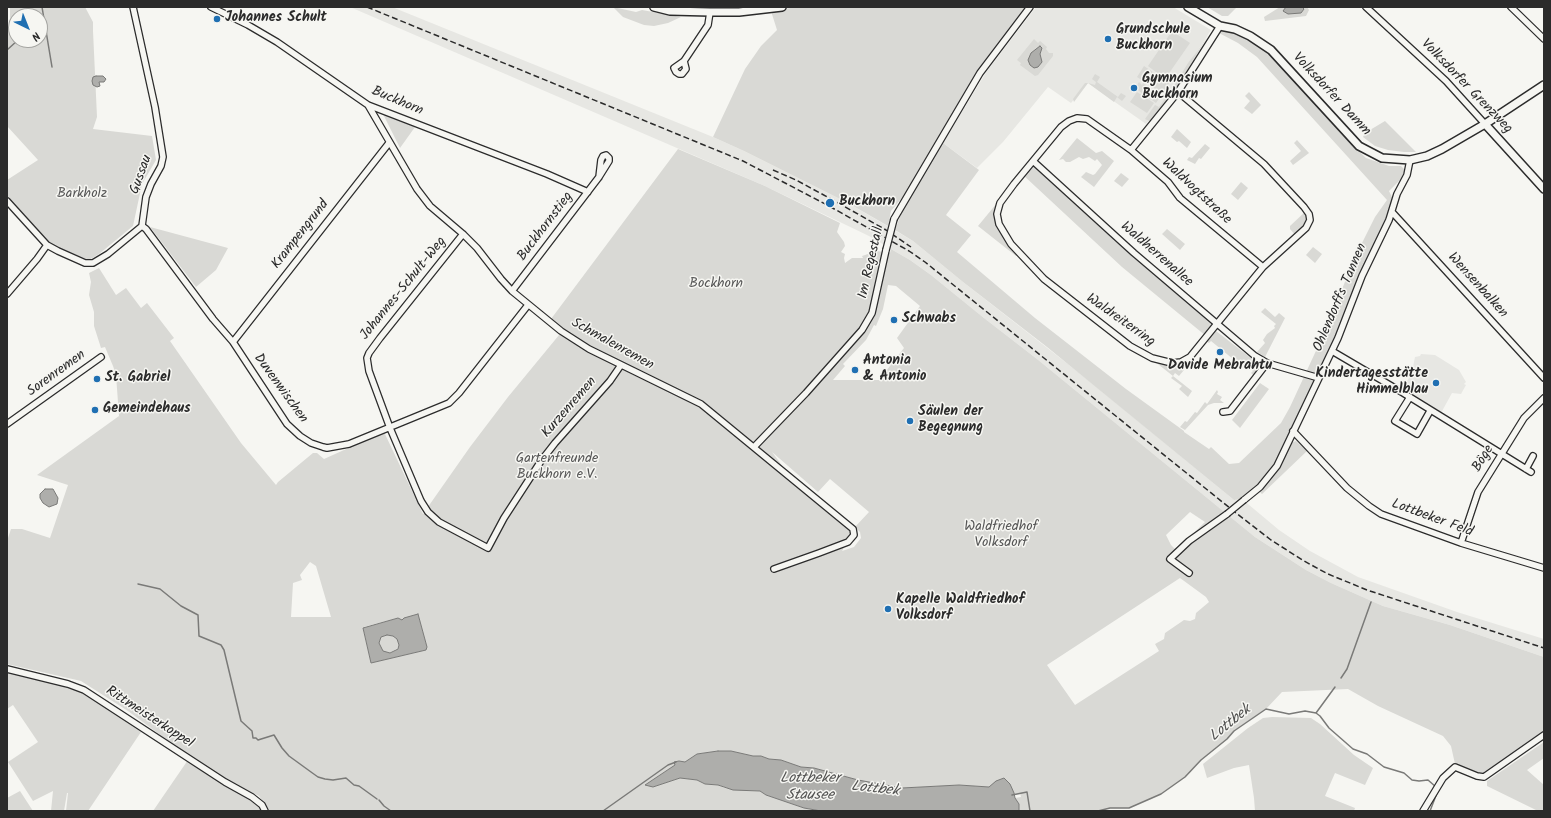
<!DOCTYPE html>
<html>
<head>
<meta charset="utf-8">
<style>
  body { margin:0 }
  #map { position:relative; width:1551px; height:818px; overflow:hidden; background:#f6f6f2; font-family:Kalam,sans-serif }
  canvas { display:block }
  .frame { position:absolute; inset:0; border:8px solid #2b2b2b; pointer-events:none }
  .north { position:absolute; left:8px; top:8px; width:40px; height:40px; box-sizing:border-box; background:#f6f6f2; border:1px solid #a5a5a2; border-radius:50%; rotate:137deg; font-size:11px; font-weight:700; line-height:16px; text-align:center; color:#2b2b2b }
  .north::after { content:''; display:block; margin:auto; width:14px; height:18px; background:#1f6fb2; clip-path:polygon(50% 0,100% 100%,50% 72%,0 100%) }
</style>
</head>
<body>
<div id="map">
<canvas width="1551" height="818"></canvas>
<div class="frame"></div>
<div class="north">N</div>
</div>
<script>
const ctx = document.querySelector('canvas').getContext('2d');
ctx.lineJoin = 'round';
function paint(path, color) { ctx.fillStyle = color; ctx.fill(path, 'evenodd'); }
const poly = rows => new Path2D(rows.map(r => 'M' + r).join(''));
function stroke(path, color, width, dash) { ctx.strokeStyle = color; ctx.lineWidth = width; ctx.lineCap = dash ? 'butt' : 'round'; ctx.setLineDash(dash || []); ctx.stroke(path); }
function label(font, color, halo, rows, align = 'center') {
  ctx.font = font + ' Kalam,sans-serif'; ctx.lineWidth = 3; ctx.setLineDash([]); ctx.textBaseline = 'middle'; ctx.strokeStyle = halo; ctx.fillStyle = color; for (const [text, x, y, turn = 0] of rows) {
    ctx.save(); ctx.translate(x, y); ctx.rotate((+turn || 0) * Math.PI / 180); ctx.textAlign = isNaN(turn) ? turn : align; if (halo) ctx.strokeText(text, 0, 0); ctx.fillText(text, 0, 0); ctx.restore();
  }
}
const built = poly([
  [350,7,392,7,713,137,744,151,848,203,913,241,963,282,1092,383,1234,500,1242,499,1279,530,1310,551,1358,577,1457,612,1544,639,1544,657,1450,625,1383,606,1331,583,1306,570,1255,537,1037,359,984,318,931,275,910,260,869,236,765,186],
  [1036,7,1173,7,1211,30,1164,103,1146,124,1088,83,1071,103,1048,87,1003,142,977,168,943,143,987,71],
  [1421,354,1435,355,1459,370,1466,382,1464,384,1466,385,1461,394,1452,393,1441,413,1403,387,1415,369,1413,367,1415,357,1420,356]
]);
const green = poly([
  [10,7,85,7,93,22,93,31,97,117,93,129,152,136,156,160,142,184,133,226,99,254,89,260,52,245,7,197,7,180,38,160,7,126,7,30,10,24],
  [16,16,40,16,40,40,16,40],
  [613,7,636,12,642,10,681,17,668,23,654,26,644,25,623,17],
  [797,7,1026,7,979,69,938,142,906,193,891,211,888,226,848,203,744,151,713,137,745,69,761,46,777,30,771,11],
  [1207,7,1237,7,1228,16,1222,16],
  [1280,7,1304,9,1302,7,1307,7,1309,10,1306,16,1265,21,1264,17],
  [1224,28,1259,46,1276,60,1344,137,1366,158,1389,166,1401,166,1405,170,1400,180,1389,191,1392,197,1397,194,1338,338,1268,477,1242,499,1234,500,1047,347,963,282,913,241,895,230,901,214,932,160,943,143,979,170,946,215,971,235,957,252,1035,318,1126,389,1184,431,1184,432,1209,449,1211,447,1229,464,1239,463,1281,423,1290,407,1327,327,1354,259,1375,217,1387,200,1257,57,1238,43,1219,33],
  [1172,31,1190,43,1165,79,1148,66],
  [1209,34,1177,87,1174,86,1188,63,1199,49],
  [1034,39,1038,43,1040,41,1047,47,1046,49,1049,53,1053,53,1053,56,1038,75,1035,76,1020,65,1021,63,1017,60],
  [1144,66,1169,83,1162,93,1137,77],
  [1095,74,1100,77,1097,82,1118,97,1121,93,1126,96,1122,101,1117,97,1114,102,1088,83,1074,102,1073,99,1085,83,1088,83,1095,85,1096,82,1092,79],
  [1139,82,1142,85,1143,83,1158,94,1158,95,1160,97,1156,103,1135,88],
  [1173,87,1175,89,1171,96,1169,96,1166,102,1151,120,1149,121,1145,119,1155,105,1159,107],
  [1137,92,1154,103,1147,113,1130,102],
  [1249,92,1261,105,1252,114,1244,108,1250,101,1245,96],
  [383,114,415,127,400,148],
  [1385,121,1416,152,1404,152,1388,150,1375,146,1363,137,1365,133],
  [1177,129,1191,142,1187,148,1179,141,1177,142,1171,137],
  [1077,138,1096,153,1102,151,1114,161,1094,187,1081,177,1086,172,1093,175,1095,174,1102,165,1097,159,1095,161,1089,157,1083,159,1079,157,1070,162,1066,162,1063,159,1059,160],
  [1297,140,1309,153,1293,165,1290,161,1301,151,1294,143],
  [1205,144,1210,148,1201,159,1199,158,1195,164,1187,160,1189,157,1192,158],
  [678,149,765,186,840,223,837,232,844,242,845,246,841,252,845,254,844,258,845,263,852,258,863,258,862,256,877,251,890,253,891,249,910,260,931,275,984,318,1037,359,1255,537,1306,570,1331,583,1383,606,1450,625,1544,657,1544,732,1489,771,1480,774,1455,764,1451,746,1443,736,1378,706,1348,689,1282,692,1266,709,1234,731,1227,739,1201,760,1185,777,1161,794,1129,808,1110,808,1098,811,1019,811,1019,804,1015,798,1021,797,1020,793,1014,794,1010,784,1004,778,989,787,959,785,902,788,858,780,814,768,801,767,781,760,769,759,761,756,753,756,731,751,718,751,697,754,685,762,679,761,674,762,675,765,646,784,653,787,680,778,697,780,705,784,718,785,725,788,760,791,766,795,804,808,821,811,270,811,259,796,226,779,224,785,240,792,258,804,263,811,153,811,190,757,128,711,81,681,7,664,7,541,11,529,22,529,50,538,68,485,37,475,119,416,116,375,113,366,105,347,101,348,94,326,94,312,89,295,91,282,89,273,99,268,116,295,126,288,141,308,147,303,174,338,170,341,241,443,276,485,278,482,313,453,317,453,324,459,384,432,423,514,470,447,508,397,564,329,551,319],
  [888,285,896,286,920,306,897,338,904,348,879,380,833,380,845,366,843,364,866,340,874,325,876,326,883,309],
  [772,452,818,492,830,479,869,512,855,527,860,532,861,538,854,547,842,551,850,537,851,532,850,527,798,487],
  [1190,512,1205,522,1176,550,1171,545,1166,535],
  [310,562,316,566,331,617,291,617,293,583,302,580,300,575],
  [1180,578,1206,597,1209,602,1196,613,1195,619,1190,621,1184,620,1165,633,1164,639,1155,644,1159,651,1075,705,1047,665],
  [418,614,427,647,426,650,371,663,363,629,364,627,398,618,401,620],
  [1031,163,1146,267,1212,322,1214,327,1206,336,1122,267,1022,174],
  [1121,173,1129,179,1122,187,1114,181],
  [1241,182,1248,188,1238,200,1231,194],
  [997,203,1000,203,998,219,1018,253,1016,256,978,226],
  [1307,210,1310,220,1297,237,1290,229,1290,226],
  [150,227,228,248,216,270,196,287],
  [1167,229,1185,244,1180,250,1162,234],
  [1313,247,1322,254,1315,263,1306,255],
  [1265,308,1275,317,1279,313,1285,318,1265,357,1257,352,1265,343,1263,340,1267,334,1275,328,1274,326,1276,324,1261,312],
  [1216,331,1260,365,1259,369,1254,376,1251,373,1253,371,1243,364,1239,364,1211,341,1209,343,1206,341,1213,332],
  [1154,361,1170,367,1180,367,1184,370,1179,376,1175,373,1173,376],
  [1173,376,1192,391,1188,397,1179,389,1182,386,1171,378],
  [1260,383,1269,389,1240,428,1232,420],
  [1217,390,1218,392,1217,394,1222,397,1220,400,1224,403,1214,403,1208,405,1185,430,1180,427,1185,421,1187,422,1195,412,1197,413,1205,402,1207,404],
  [1296,441,1307,451,1262,494,1259,491,1291,443],
  [387,635,393,636,397,639,399,645,398,648,390,653,384,652,382,650,379,643,381,637],
  [7,672,44,679,78,690,141,732,88,811,66,811,68,793,67,793,64,811,51,811,53,791,33,801,8,762,38,742,13,705,7,709],
  [1272,717,1311,718,1320,724,1354,755,1373,768,1365,785,1335,773,1325,796,1355,808,1354,811,1255,811,1254,798,1249,765,1234,768,1207,778,1203,764,1248,728,1263,718],
  [1544,742,1544,758,1527,770,1544,785,1544,811,1538,811,1487,786,1487,781],
  [20,791,33,811,7,811,7,798]
]);
const water = poly([
  [1286,7,1302,7,1304,9,1301,13,1288,14,1283,11,1286,7],
  [1040,46,1042,48,1040,54,1042,62,1038,67,1034,68,1030,65,1028,60,1031,53,1040,46],
  [96,76,103,76,106,79,104,82,99,82,100,86,97,87,93,85,92,81,93,77,96,76],
  [45,489,53,489,58,498,57,504,49,507,43,503,40,498,40,494,45,489],
  [418,614,427,647,426,650,371,663,363,628,398,618,402,620,404,618,418,614],
  [387,635,393,636,397,639,399,645,398,649,390,653,383,651,379,643,381,637,387,635],
  [718,751,731,751,753,756,761,756,769,759,781,760,801,767,814,768,858,780,902,788,959,785,989,787,996,781,1004,778,1010,784,1014,793,1015,798,1019,804,1019,811,821,811,804,808,766,795,760,791,733,790,718,785,705,784,697,780,680,778,653,787,645,785,675,765,674,762,679,761,685,762,697,754,718,751]
]);
const stream = poly([
  [42,7,52,67],
  [40,22,44,18],
  [7,50,18,40],
  [138,584,160,589,181,606,198,615,199,636,221,645,224,650,241,721,252,731,253,738,256,738,258,740,274,735,282,748,289,756,311,772,318,777,325,779,333,780,346,778,354,785,359,786,377,799],
  [1341,678,1347,669,1371,602],
  [1316,713,1335,687],
  [1012,795,1027,792,1030,811],
  [379,800,384,806,391,811],
  [603,811,668,765,676,762],
  [1098,811,1110,808,1129,808,1161,794,1185,777,1201,760,1227,739,1234,731,1266,709,1289,714,1305,711,1316,713,1320,716,1329,728,1353,749,1367,754,1384,767,1404,773,1412,780,1419,781,1428,780,1436,787],
  [1430,811,1437,793]
]);
const street = poly([
  [211,7,248,25,277,42,368,105,547,174,588,192],
  [1366,7,1446,81,1485,124],
  [1511,7,1544,39],
  [684,61,686,69,682,74,679,74,676,72,674,68,684,61,708,25,710,12],
  [1178,92,1264,164,1304,207,1309,214,1310,220,1306,228,1263,267,1254,278,1190,357,1181,362,1172,363,1152,358,1130,346,1044,279,1011,244,999,224,997,214,1000,203,1014,184,1061,127,1069,121,1077,118,1087,119,1131,150,1178,92,1220,26],
  [368,105,417,189,430,206,463,234,477,248,501,279,512,291,561,331,589,349,701,404,853,529,854,535,848,542,819,553,774,569],
  [1131,150,1168,182,1180,198,1263,267],
  [1033,161,1134,253,1255,356,1267,363,1319,378],
  [7,201,47,245,58,251,85,263,93,263,108,254,142,226,146,197,151,184,161,166,163,157,155,107,133,7],
  [1392,212,1544,378],
  [894,219,980,73,1030,7],
  [142,226,146,229,213,319,233,342,287,424,300,436,311,443,323,447,327,448,349,444,449,403,459,393,528,305],
  [463,234,380,338,369,353,367,358,369,371,390,428,421,501,428,512,439,522,488,548,504,518,541,461,555,443,610,381,621,365],
  [512,291,599,177,609,161,609,158,606,155,603,156,601,160,599,177],
  [7,294,37,259,47,245],
  [233,342,389,143],
  [1332,351,1400,391,1531,472],
  [1410,397,1395,421,1417,434,1430,411],
  [1223,412,1230,411,1267,363],
  [7,424,101,357],
  [1293,431,1347,488,1369,506,1381,514,1461,543,1544,568],
  [754,447,806,393,862,330,872,313,886,250],
  [1526,469,1533,456],
  [1244,500,1260,487,1277,466,1338,338,1362,276,1389,220,1397,194,1407,175,1410,160],
  [1461,543,1478,492,1524,418,1544,398],
  [1189,573,1170,559,1189,541,1227,514],
  [7,669,68,684,84,690,225,782,252,797,262,805,265,811],
  [1423,811,1443,778,1455,767,1477,776,1484,777,1544,735]
]);
const secondary = poly([
  [654,7,670,11,710,12,739,12,782,7],
  [1188,7,1220,26,1235,29,1250,36,1271,50,1359,146,1382,158,1410,160,1427,156,1442,149,1485,124,1544,85],
  [1485,124,1544,189]
]);
const rail = poly([
  [367,7,743,161,829,206,909,251,925,262,1236,513,1271,540,1304,561,1328,574,1367,590,1544,648],
  [773,170,796,180,833,200,886,230,911,247]
]);
const streetBridge = poly([
  [886,250,894,219],
  [1227,514,1244,500]
]);
const markers = [
  [217,19,4,"#1f6fb2"],
  [1108,39,4,"#1f6fb2"],
  [1134,88,4,"#1f6fb2"],
  [830,203,5,"#1f6fb2"],
  [894,320,4,"#1f6fb2"],
  [1220,352,4,"#1f6fb2"],
  [855,370,4,"#1f6fb2"],
  [97,379,4,"#1f6fb2"],
  [1436,383,4,"#1f6fb2"],
  [95,410,4,"#1f6fb2"],
  [910,421,4,"#1f6fb2"],
  [888,609,4,"#1f6fb2"]
];
const poiNames = [
  ["Johannes Schult",225,19],
  ["Grundschule",1116,31],
  ["Buckhorn",1116,47],
  ["Gymnasium",1142,80],
  ["Buckhorn",1142,96],
  ["Buckhorn",839,203],
  ["Schwabs",902,320],
  ["Antonia",863,362],
  ["& Antonio",863,378],
  ["Davide Mebrahtu",1220,367,"center"],
  ["Kindertagesstätte",1428,375,"right"],
  ["Himmelblau",1428,391,"right"],
  ["St. Gabriel",105,379],
  ["Gemeindehaus",103,410],
  ["Säulen der",918,413],
  ["Begegnung",918,429],
  ["Kapelle Waldfriedhof",896,601],
  ["Volksdorf",896,617]
];
const streetNames = [
  ["Volksdorfer Grenzweg",1466,87,46],
  ["Volksdorfer Damm",1331,95,47],
  ["Buckhorn",397,102,23],
  ["Gussau",142,175,-70],
  ["Waldvogtstraße",1196,192,43],
  ["Buckhornstieg",546,227,-53],
  ["Krampengrund",301,235,-52],
  ["Waldherrenallee",1156,255,41],
  ["Im Regestall",872,263,-77],
  ["Wensenbalken",1477,286,48],
  ["Johannes-Schult-Weg",404,289,-51],
  ["Ohlendorffs Tannen",1341,298,-67],
  ["Waldreiterring",1120,321,35],
  ["Schmalenremen",612,345,29],
  ["Sorenremen",57,374,-36],
  ["Duvenwischen",280,389,54],
  ["Kurzenremen",570,408,-49],
  ["Böge",1484,459,-59],
  ["Lottbeker Feld",1432,519,20],
  ["Rittmeisterkoppel",149,718,33]
];
const parkNames = [
  ["Barkholz",82,195],
  ["Bockhorn",716,285],
  ["Gartenfreunde",557,460],
  ["Buckhorn e.V.",557,476],
  ["Waldfriedhof",1001,528],
  ["Volksdorf",1001,544]
];
const waterNames = [
  ["Lottbek",1231,724,-39],
  ["Lottbeker",810,779],
  ["Stausee",810,796],
  ["Lottbek",875,790,6]
];
paint(built, '#e7e7e3');
paint(green, '#d9d9d5');
paint(water, '#aeaeab');
stroke(water, '#7a7a78', 1);
stroke(stream, '#7a7a78', 1.5);
stroke(street, '#2b2b2b', 8);
stroke(secondary, '#2b2b2b', 10);
stroke(street, '#f6f6f2', 5.5);
stroke(secondary, '#f6f6f2', 7);
stroke(rail, '#2b2b2b', 1.5, [6, 3]);
stroke(streetBridge, '#2b2b2b', 8, []);
stroke(streetBridge, '#f6f6f2', 5.5);
for (const [x, y, r, color] of markers) { const dot = new Path2D(); dot.arc(x, y, r, 0, 2 * Math.PI); ctx.fillStyle = color; ctx.fill(dot); stroke(dot, '#f6f6f2', 1.5); }
label('bold 14px', '#2b2b2b', '#f6f6f2', poiNames, 'left');
label('14px', '#2b2b2b', '#f6f6f2', streetNames);
label('14px', '#565656', '#f6f6f2', parkNames);
label('italic 15px', '#525251', '#f6f6f2', waterNames);
</script>
</body>
</html>
